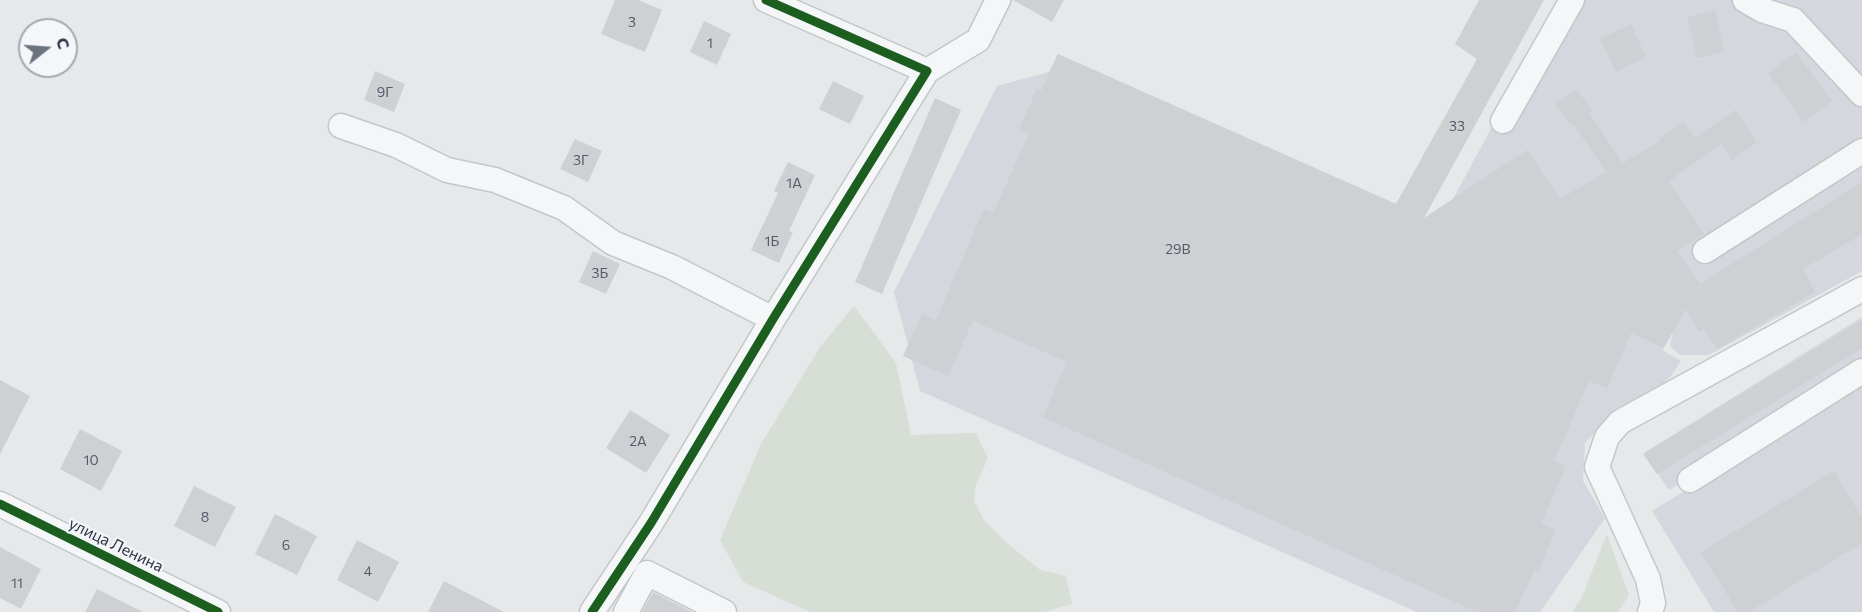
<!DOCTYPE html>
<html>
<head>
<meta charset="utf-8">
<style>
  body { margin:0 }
  #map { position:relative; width:1862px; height:612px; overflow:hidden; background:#e6e8ea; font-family:Commissioner,sans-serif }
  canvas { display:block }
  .north { position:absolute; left:18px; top:18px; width:60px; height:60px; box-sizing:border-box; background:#f4f6f9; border:2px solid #a4a8b1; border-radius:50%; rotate:73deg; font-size:16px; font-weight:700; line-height:24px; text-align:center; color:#2b3445 }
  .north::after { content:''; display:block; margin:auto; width:21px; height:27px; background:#6c737f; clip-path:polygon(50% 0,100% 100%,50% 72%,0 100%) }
</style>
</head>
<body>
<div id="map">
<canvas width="1862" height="612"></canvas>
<div class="north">С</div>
</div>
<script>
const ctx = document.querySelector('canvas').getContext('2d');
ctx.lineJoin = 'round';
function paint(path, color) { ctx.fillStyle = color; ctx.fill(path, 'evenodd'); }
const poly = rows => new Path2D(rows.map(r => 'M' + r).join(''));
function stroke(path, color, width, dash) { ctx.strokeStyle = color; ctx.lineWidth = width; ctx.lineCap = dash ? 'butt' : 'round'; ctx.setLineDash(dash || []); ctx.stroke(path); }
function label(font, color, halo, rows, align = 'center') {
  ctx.font = font + ' Commissioner,sans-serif'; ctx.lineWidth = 4.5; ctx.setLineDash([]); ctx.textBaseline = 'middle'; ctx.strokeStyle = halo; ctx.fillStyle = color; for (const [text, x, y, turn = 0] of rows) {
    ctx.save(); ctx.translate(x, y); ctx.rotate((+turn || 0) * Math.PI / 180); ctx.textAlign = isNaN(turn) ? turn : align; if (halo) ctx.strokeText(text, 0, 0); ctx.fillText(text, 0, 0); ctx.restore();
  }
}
const built = poly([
  [1560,0,1862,0,1862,271,1709,355,1680,355,1670,346,1673,331,1662,350,1681,361,1671,376,1656,391,1615,409,1585,443,1583,481,1605,518,1540,612,1417,612,920,391,894,292,997,86,1049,72,1058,54,1652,318,1444,216],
  [1862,317,1862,371,1669,490,1644,453],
  [1862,381,1862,612,1714,612,1652,511]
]);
const green = poly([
  [854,306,896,363,911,435,976,433,988,458,976,485,974,501,984,520,1007,543,1040,570,1066,576,1072,604,1045,612,810,612,743,582,720,540,761,444,820,347],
  [1607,534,1629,595,1618,612,1572,612,1582,597]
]);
const building = poly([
  [615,0,638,0,662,10,645,52,601,34],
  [1013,0,1064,0,1052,22],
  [1479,0,1544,0,1424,218,1527,150,1560,199,1606,172,1574,125,1572,126,1555,105,1576,89,1592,110,1589,113,1623,163,1660,141,1659,139,1684,122,1695,138,1735,110,1757,142,1732,160,1721,144,1669,181,1704,234,1677,251,1700,284,1862,182,1862,234,1803,269,1815,292,1717,349,1704,329,1699,332,1686,309,1664,348,1631,333,1607,388,1589,381,1554,461,1566,466,1541,524,1556,530,1538,571,1535,569,1515,612,1477,612,1043,417,1067,362,973,321,948,376,903,356,922,314,936,320,984,209,993,213,1029,134,1019,129,1037,89,1041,91,1058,54,1396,204,1477,59,1455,44],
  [1715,10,1724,52,1697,58,1687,17],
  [704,21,731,34,717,65,690,52],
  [1631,24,1646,57,1616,72,1600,39],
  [1796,52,1832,101,1804,122,1768,73],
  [375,71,405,84,394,112,364,100],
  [833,81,864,96,850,124,819,109],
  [935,98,961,110,882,294,855,282],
  [575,139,602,151,588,182,560,169],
  [788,162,815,175,789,231,793,232,779,263,751,250,778,193,774,191],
  [593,251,620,264,606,294,579,282],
  [1862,320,1862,348,1657,474,1643,454],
  [0,380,30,396,0,454],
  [630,410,670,435,646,473,606,448],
  [80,429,122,451,101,491,60,469],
  [1834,471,1862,518,1862,543,1749,612,1738,612,1701,552],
  [194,486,236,507,215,547,174,526],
  [275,514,317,536,297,575,255,554],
  [357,540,399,562,378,602,337,580],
  [0,547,41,569,21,609,0,598],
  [444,581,504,612,428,612],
  [97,589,143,612,85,612],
  [653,592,692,612,642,612]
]);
const minor = poly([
  [766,0,927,71],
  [1745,0,1762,10,1793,20,1862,94],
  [1503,121,1572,0],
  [341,126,396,145,447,170,495,180,564,208,613,243,672,267,773,319],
  [1705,251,1862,151],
  [1690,480,1862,371],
  [0,504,218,612],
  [592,612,651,523,773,319,927,71,978,40,998,0],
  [626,612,647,573,724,612],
  [1650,612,1653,603,1648,579,1597,467,1607,437,1620,422,1862,289]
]);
const cycleway = poly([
  [0,504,218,612],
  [592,612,651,523,773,319,927,71,766,0]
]);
const numberNames = [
  ["3",632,22],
  ["1",710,43],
  ["9Г",385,92],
  ["33",1457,126],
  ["3Г",581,160],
  ["1А",794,183],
  ["1Б",772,241],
  ["29B",1178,249],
  ["3Б",600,273],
  ["2А",638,441],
  ["10",91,460],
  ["8",205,517],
  ["6",286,545],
  ["4",368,571],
  ["11",17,583]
];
const streetNames = [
  ["улица Ленина",116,545,26]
];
paint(built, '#d4d7dd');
paint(green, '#d6ded6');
paint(building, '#ced0d3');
stroke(minor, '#c4c6c8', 27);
stroke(minor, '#f5f6f7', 24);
stroke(cycleway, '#1b5e20', 9);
label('14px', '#545c69', null, numberNames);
label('16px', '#2b3445', '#f4f6f9', streetNames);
</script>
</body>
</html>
